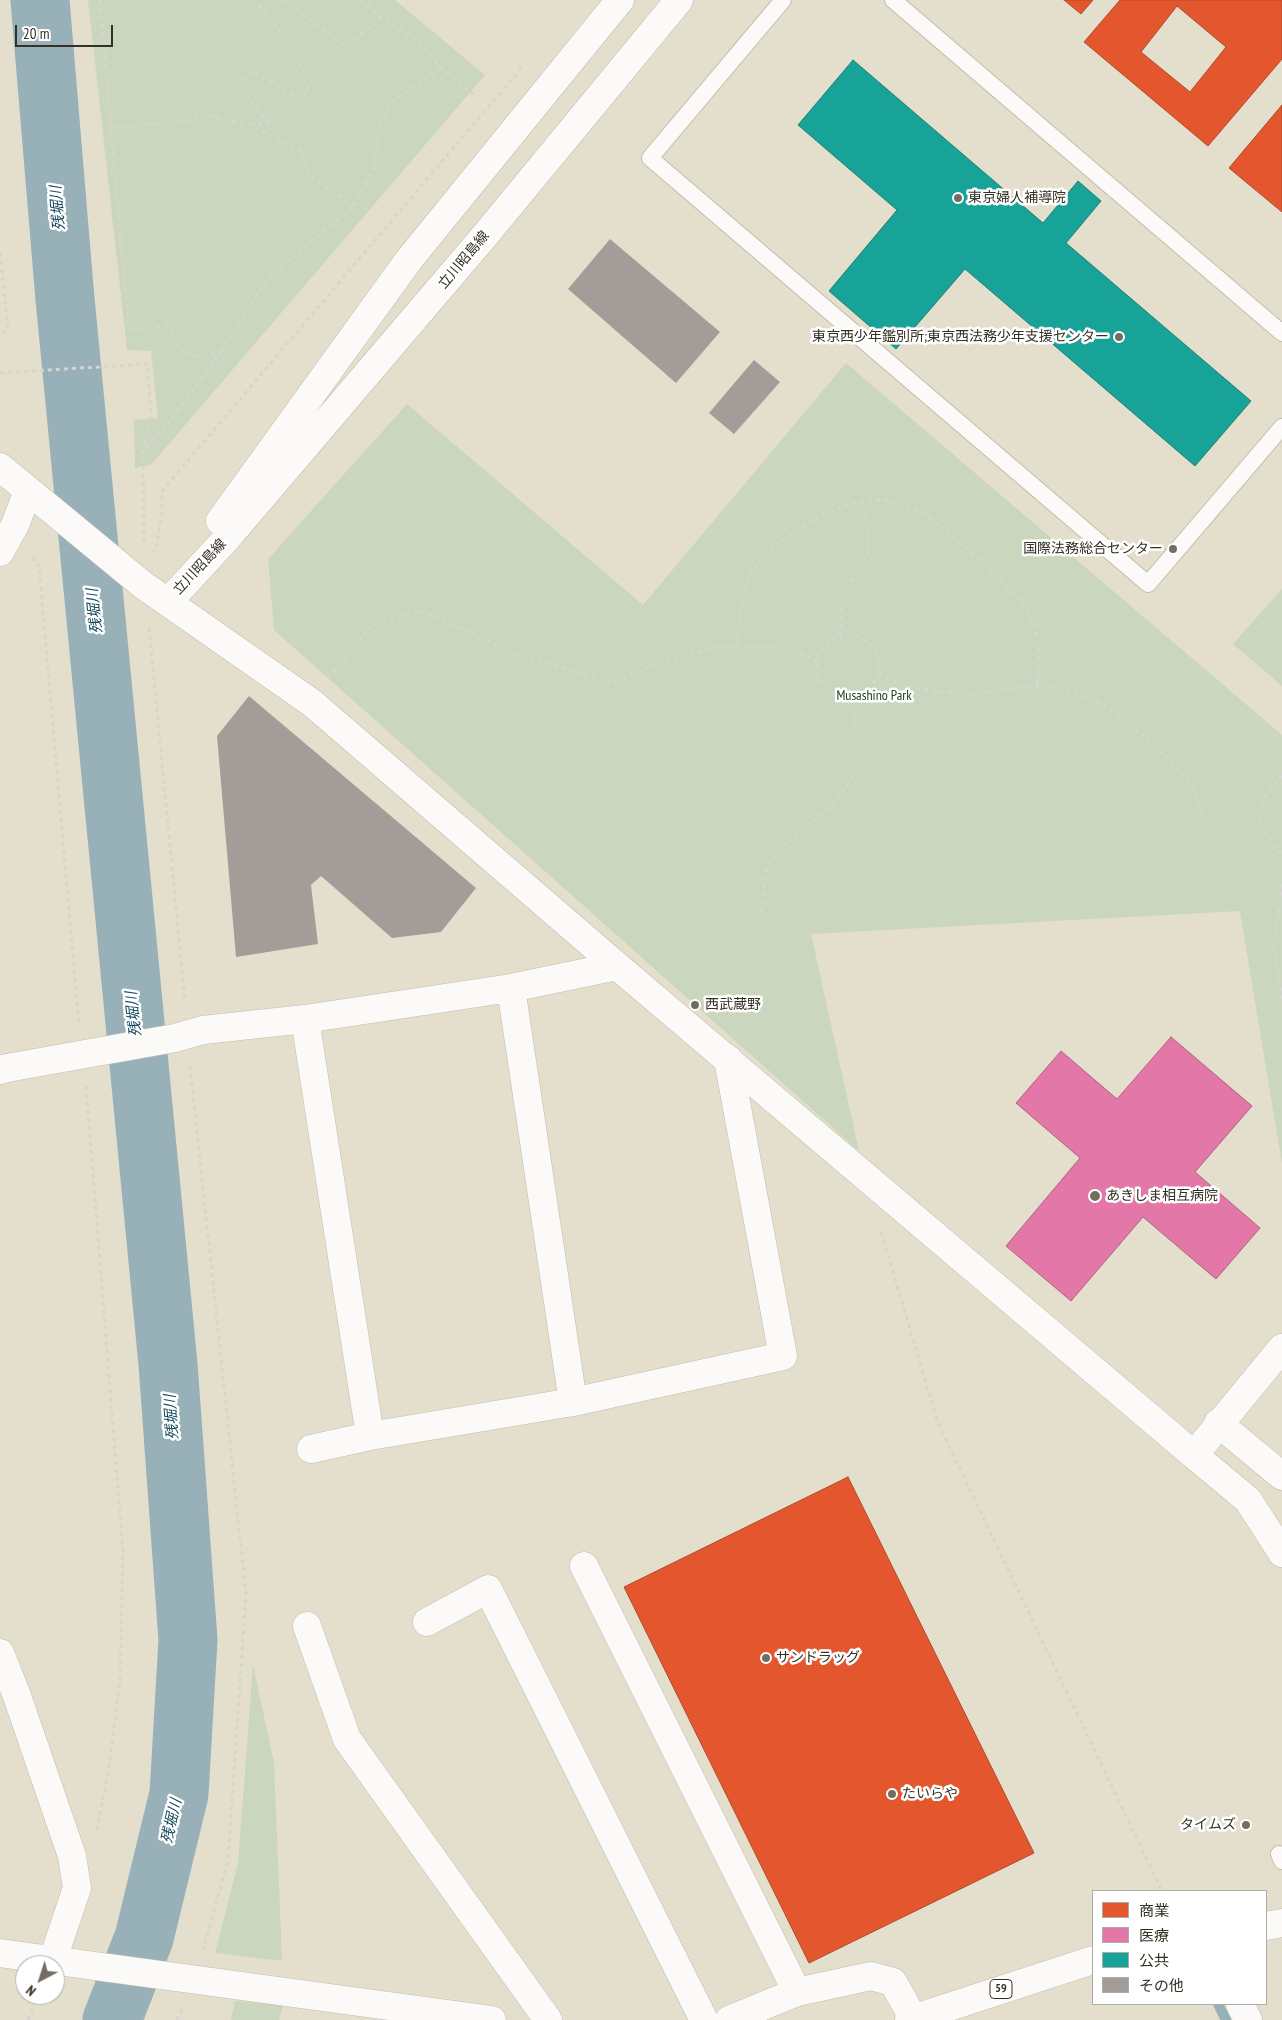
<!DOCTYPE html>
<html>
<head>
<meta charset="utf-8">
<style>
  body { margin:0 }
  #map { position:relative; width:1282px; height:2020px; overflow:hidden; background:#e4dfcd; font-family:"PT Sans Narrow","Noto Sans JP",sans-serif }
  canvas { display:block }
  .legend { position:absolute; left:1092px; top:1890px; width:175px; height:115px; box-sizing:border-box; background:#fff; border:1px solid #aeaca7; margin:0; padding:6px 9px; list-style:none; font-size:15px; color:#343023 }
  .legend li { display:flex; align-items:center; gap:10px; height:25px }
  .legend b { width:25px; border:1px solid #aeaca7 }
  .north { position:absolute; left:15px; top:1955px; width:50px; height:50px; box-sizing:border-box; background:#fff; border:1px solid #aeaca7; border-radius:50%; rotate:220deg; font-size:14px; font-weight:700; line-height:20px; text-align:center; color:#343023 }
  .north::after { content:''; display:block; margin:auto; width:18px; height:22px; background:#726d5e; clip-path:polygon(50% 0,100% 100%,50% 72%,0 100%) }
  .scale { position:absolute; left:15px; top:25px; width:98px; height:22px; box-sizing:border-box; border:2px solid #343023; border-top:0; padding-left:6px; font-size:15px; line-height:18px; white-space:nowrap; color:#343023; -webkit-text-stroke:4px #fff; paint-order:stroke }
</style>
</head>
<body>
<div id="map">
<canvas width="1282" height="2020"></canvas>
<ul class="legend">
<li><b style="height:14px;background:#e4572e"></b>商業</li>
<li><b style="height:14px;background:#e377a8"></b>医療</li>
<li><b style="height:14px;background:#17a398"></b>公共</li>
<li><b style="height:14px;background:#a39d9a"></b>その他</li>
</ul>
<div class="north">N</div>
<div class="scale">20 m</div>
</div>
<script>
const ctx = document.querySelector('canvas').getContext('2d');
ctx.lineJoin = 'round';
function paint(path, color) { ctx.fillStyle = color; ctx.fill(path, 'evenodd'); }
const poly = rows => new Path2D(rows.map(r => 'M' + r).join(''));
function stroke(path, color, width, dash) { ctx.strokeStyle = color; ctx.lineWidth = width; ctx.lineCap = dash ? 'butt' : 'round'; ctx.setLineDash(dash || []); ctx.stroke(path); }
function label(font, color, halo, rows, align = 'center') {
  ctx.font = font + ' "PT Sans Narrow","Noto Sans JP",sans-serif'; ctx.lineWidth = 5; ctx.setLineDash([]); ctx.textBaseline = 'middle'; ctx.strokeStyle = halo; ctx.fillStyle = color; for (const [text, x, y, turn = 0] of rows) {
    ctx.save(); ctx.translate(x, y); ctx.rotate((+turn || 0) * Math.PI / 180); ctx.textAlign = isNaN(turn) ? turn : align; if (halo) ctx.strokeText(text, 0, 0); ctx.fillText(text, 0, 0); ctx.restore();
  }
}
const green = poly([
  [88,0,395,0,485,75,151,465,135,468,134,420,158,418,151,351,127,350],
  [846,363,1282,735,1282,1163,1240,911,811,934,859,1151,274,630,268,559,407,404,643,605],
  [1282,589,1282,686,1233,644],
  [253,1665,274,1763,282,1961,215,1953,238,1864],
  [235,2001,283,2005,279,2020,231,2020]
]);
const shops = poly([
  [1064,0,1093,0,1081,14,1064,0],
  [1120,0,1282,0,1282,59,1208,146,1084,42,1120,0],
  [1177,6,1226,47,1190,92,1141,52,1177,6],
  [1282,105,1282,212,1229,168,1282,105],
  [848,1477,1034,1853,809,1963,624,1587,848,1477]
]);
const health = poly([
  [1171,1037,1252,1106,1195,1172,1260,1228,1216,1279,1143,1217,1071,1301,1006,1246,1080,1158,1016,1103,1061,1051,1117,1099,1171,1037]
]);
const public = poly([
  [853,60,1043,223,1078,181,1101,201,1066,243,1251,401,1195,466,965,269,896,349,829,291,897,210,798,125,853,60]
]);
const stream = poly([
  [1218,2004,1226,2020]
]);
const river = poly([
  [40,0,65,299,168,1364,188,1640,179,1794,144,1938,112,2020]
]);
const building = poly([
  [610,239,720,332,676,383,568,289],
  [754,360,780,382,734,434,709,413],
  [249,696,476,888,441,932,392,938,321,876,311,885,318,944,236,957,217,736]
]);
const path = poly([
  [100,0,129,331,170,325,173,337,182,349,197,356,221,352,167,425,143,449,144,547],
  [283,0,345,46,382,18],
  [361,0,382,18,422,44,441,68,476,97],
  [250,125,268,122,239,87,253,71,299,99,308,90,296,50,254,0],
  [109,128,190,121,196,113,250,125,301,151,311,177,354,206],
  [0,253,8,331,0,332],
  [221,352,268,278,354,206,374,167,379,126,388,107,399,96,441,68],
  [0,373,147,364,151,412,144,448],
  [151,553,156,548,162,514,162,491,524,65],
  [33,557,39,566,79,1025],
  [149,628,185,1002],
  '817 666a31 31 0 1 1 62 0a31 31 0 1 1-62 0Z',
  [841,636,841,607,849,585,868,556,869,538,863,502],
  [737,646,741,608,749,575,765,555,782,541,820,515,857,502,881,500,900,503,925,514,969,550,1022,602,1035,627,1039,652,1037,685],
  [879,674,901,685,939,692,977,694,1037,685,1057,687,1098,702,1119,715,1175,764,1193,788,1200,803,1201,818],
  [328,678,372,625,420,610,511,652,612,683,650,667,713,647,737,646,788,648,817,661],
  [1282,776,1263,798,1260,824,1268,838,1277,851,1282,853],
  [1282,884,1274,948,1282,1001],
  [761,912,767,867,774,855,782,846,819,817,838,799,856,770,856,726,854,708,847,697],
  [190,1066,246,1594,228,1860,203,1950],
  [86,1086,123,1552,120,1681,109,1766,97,1831],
  [881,1232,938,1423,1162,1891],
  [28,2020,38,1995],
  [177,2020,182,2008]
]);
const lane = poly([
  [783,0,650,158,1148,584,1282,427],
  [893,0,1282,333],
  [1279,1854,1282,1861]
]);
const street = poly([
  [0,552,15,525,28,491],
  [511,988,573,1402],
  [305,1019,370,1436],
  [7,1068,175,1038,203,1030,305,1019,511,988,617,966],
  [1218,1423,1282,1476],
  [311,1449,370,1436,573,1402,783,1356,728,1059],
  [584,1566,797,1992],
  [427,1622,488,1589,704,2020],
  [307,1626,347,1739,548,2020],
  [0,1653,17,1696,72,1856,77,1888,53,1959],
  [0,1953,492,2020],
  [1240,2004,1248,2020],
  [729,2020,797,1992,871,1976,893,1982,913,2018]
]);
const secondary = poly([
  [0,467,143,585,312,703,617,966,1194,1455,1282,1348],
  [220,521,408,261,620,0],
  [168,602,228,537,487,233,679,0],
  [0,1070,7,1068],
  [1194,1455,1248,1500,1282,1553]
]);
const primary = poly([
  [1266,1926,1282,1923],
  [909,2020,1093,1960]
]);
const markers = [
  [958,198,5,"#726d5e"],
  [1119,337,5,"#726d5e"],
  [1173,549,5,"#726d5e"],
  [695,1005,5,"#726d5e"],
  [1095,1196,6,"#726d5e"],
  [766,1658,5,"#726d5e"],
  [892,1794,5,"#726d5e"],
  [1246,1825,5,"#726d5e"]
];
const shields = [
  [1001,1989,22]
];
const shieldNames = [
  ["59",1001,1989]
];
const poiNames = [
  ["東京婦人補導院",968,198],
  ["東京西少年鑑別所;東京西法務少年支援センター",1109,337,"right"],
  ["国際法務総合センター",1163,549,"right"],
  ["西武蔵野",705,1005],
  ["あきしま相互病院",1106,1196],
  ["サンドラッグ",776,1658],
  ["たいらや",902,1794],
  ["タイムズ",1236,1825,"right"]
];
const streetNames = [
  ["立川昭島線",464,260,-50],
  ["立川昭島線",200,567,-47]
];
const parkNames = [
  ["Musashino Park",874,696]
];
const waterNames = [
  ["残堀川",58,208,-95],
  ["残堀川",95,611,-96],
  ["残堀川",134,1014,-96],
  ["残堀川",172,1417,-94],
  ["残堀川",172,1821,-77]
];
paint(green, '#cad6be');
paint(shops, '#e4572e');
stroke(shops, '#af4b2b', 1);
paint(health, '#e377a8');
stroke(health, '#ae6280', 1);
paint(public, '#17a398');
stroke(public, '#208075', 1);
stroke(stream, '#98b1b9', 10);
stroke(river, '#98b1b9', 59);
paint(building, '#a39d9a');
stroke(lane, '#c0bcad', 18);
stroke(street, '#c0bcad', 29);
stroke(secondary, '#c0bcad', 29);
stroke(primary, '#c0bcad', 29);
stroke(path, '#d6d5cf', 3, [4, 4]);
stroke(lane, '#fbfaf8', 16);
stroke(street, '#fbfaf8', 28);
stroke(secondary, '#fbfaf8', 28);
stroke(primary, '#fbfaf8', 28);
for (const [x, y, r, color] of markers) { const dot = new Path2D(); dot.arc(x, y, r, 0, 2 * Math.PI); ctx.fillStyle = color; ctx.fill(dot); stroke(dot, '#fff', 2); }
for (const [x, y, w] of shields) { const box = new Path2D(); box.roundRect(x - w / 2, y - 9.5, w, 19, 4); ctx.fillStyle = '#fff'; ctx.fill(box); stroke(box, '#343023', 1); }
label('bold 12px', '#343023', null, shieldNames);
label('14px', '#343023', '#fff', poiNames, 'left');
label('14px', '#343023', '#fff', streetNames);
label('14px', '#1e4319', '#fff', parkNames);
label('italic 15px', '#15495f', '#fff', waterNames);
</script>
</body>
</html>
